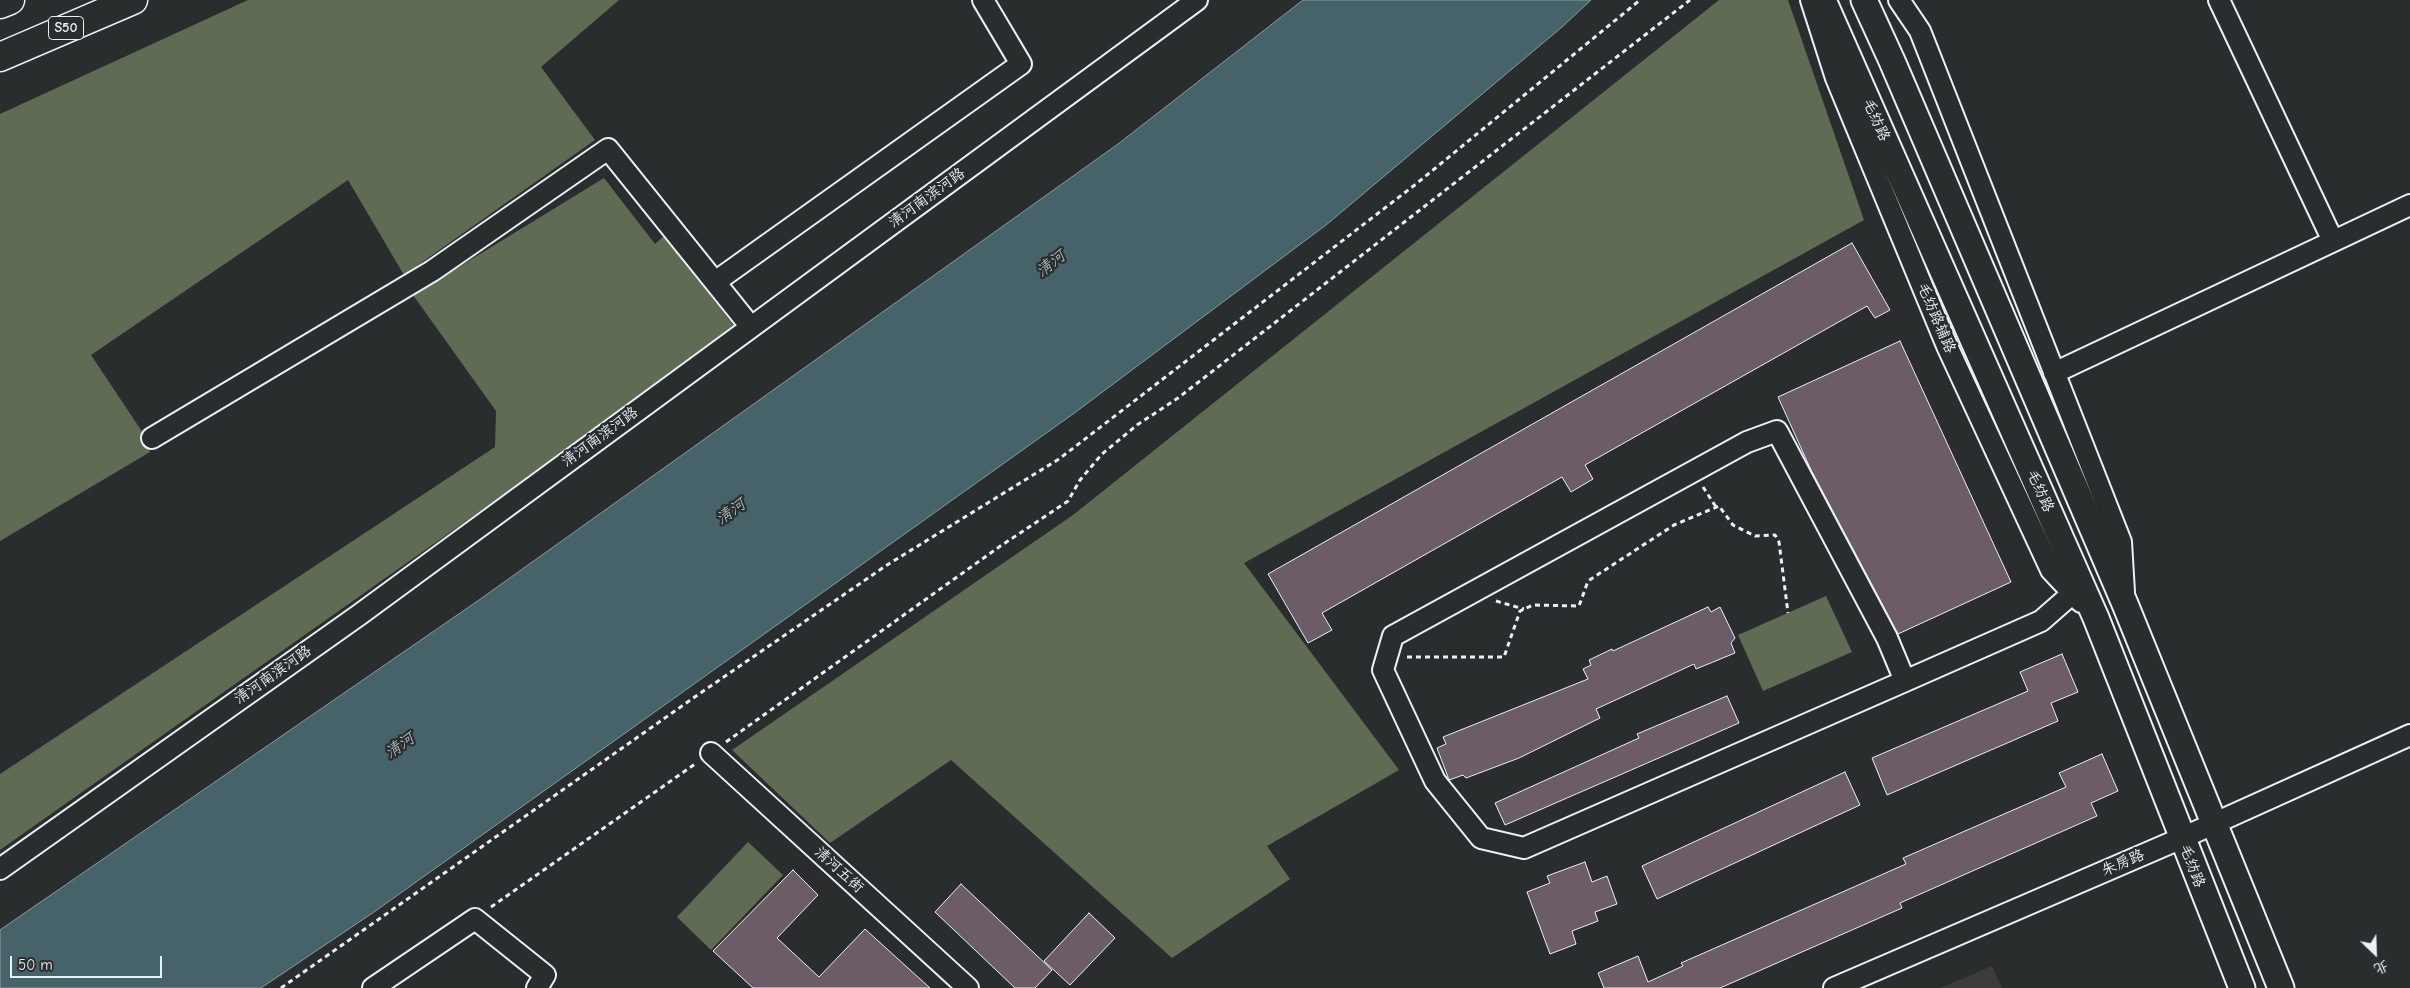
<!DOCTYPE html>
<html>
<head>
<meta charset="utf-8">
<style>
  body { margin:0 }
  #map { position:relative; width:2410px; height:988px; overflow:hidden; background:#2a2d2e; font-family:"Comic Neue","LXGW WenKai TC",sans-serif }
  canvas { display:block }
  .north { position:absolute; left:2350px; top:928px; width:50px; height:50px; -webkit-text-stroke:4px #2a2d2e; paint-order:stroke; rotate:156deg; font-size:14px; font-weight:700; line-height:20px; text-align:center; color:#e8f1f8 }
  .north::after { content:''; display:block; margin:auto; width:18px; height:22px; background:#e8f1f8; clip-path:polygon(50% 0,100% 100%,50% 72%,0 100%) }
  .scale { position:absolute; left:10px; top:956px; width:152px; height:22px; box-sizing:border-box; border:2px solid #e8f1f8; border-top:0; padding-left:6px; font-size:15px; line-height:18px; white-space:nowrap; color:#e8f1f8; -webkit-text-stroke:4px #2a2d2e; paint-order:stroke }
</style>
</head>
<body>
<div id="map">
<canvas width="2410" height="988"></canvas>
<div class="north">北</div>
<div class="scale">50 m</div>
</div>
<script>
const ctx = document.querySelector('canvas').getContext('2d');
ctx.lineJoin = 'round';
function paint(path, color) { ctx.fillStyle = color; ctx.fill(path, 'evenodd'); }
const poly = rows => new Path2D(rows.map(r => 'M' + r).join(''));
function stroke(path, color, width, dash) { ctx.strokeStyle = color; ctx.lineWidth = width; ctx.lineCap = dash ? 'butt' : 'round'; ctx.setLineDash(dash || []); ctx.stroke(path); }
function label(font, color, halo, rows, align = 'center') {
  ctx.font = font + ' "Comic Neue","LXGW WenKai TC",sans-serif'; ctx.lineWidth = 4.5; ctx.setLineDash([]); ctx.textBaseline = 'middle'; ctx.strokeStyle = halo; ctx.fillStyle = color; for (const [text, x, y, turn = 0] of rows) {
    ctx.save(); ctx.translate(x, y); ctx.rotate((+turn || 0) * Math.PI / 180); ctx.textAlign = isNaN(turn) ? turn : align; if (halo) ctx.strokeText(text, 0, 0); ctx.fillText(text, 0, 0); ctx.restore();
  }
}
const built = poly([
  [1992,966,2002,988,1939,988,1945,986]
]);
const green = poly([
  [248,0,619,0,541,67,595,140,404,275,348,180,91,355,141,430,150,452,0,541,0,114],
  [1719,0,1788,0,1864,220,1244,563,1399,770,1267,846,1290,879,1172,958,951,760,830,843,732,750,1073,515],
  [604,178,655,244,664,236,734,326,513,488,0,850,0,774,495,447,496,411,413,295],
  [1826,596,1852,652,1763,691,1738,635],
  [748,842,783,875,711,950,677,917]
]);
const water = poly([
  [1303,0,1591,0,1562,27,1326,225,1073,414,374,912,261,988,0,988,0,930,479,600,1118,144,1303,0]
]);
const building = poly([
  [1852,243,1890,310,1875,318,1867,306,1585,465,1593,479,1571,492,1562,477,1322,613,1332,630,1308,643,1268,574,1852,243],
  [1900,341,2011,582,1898,634,1811,470,1778,397,1900,341],
  [1708,607,1711,612,1720,607,1735,638,1731,643,1735,653,1696,669,1694,664,1596,709,1600,718,1519,758,1466,778,1463,775,1449,780,1437,748,1446,744,1443,737,1588,679,1583,669,1591,665,1589,660,1612,649,1613,651,1708,607],
  [2062,654,2078,692,2051,703,2058,721,1887,795,1872,758,2028,691,2020,672,2062,654],
  [1727,696,1739,723,1505,825,1495,803,1639,738,1637,734,1727,696],
  [2102,754,2118,791,2091,803,2097,816,1900,903,1902,908,1720,988,1604,988,1598,973,1638,956,1648,982,1683,966,1681,963,1906,864,1903,858,2066,787,2059,773,2102,754],
  [1845,772,1860,805,1657,899,1642,866,1845,772],
  [1585,862,1592,882,1607,876,1617,904,1595,912,1598,921,1572,931,1576,944,1550,954,1527,892,1550,883,1547,876,1585,862],
  [793,870,818,895,777,938,819,977,865,929,930,988,753,988,713,951,793,870],
  [961,884,1052,970,1035,988,1015,988,935,912,961,884],
  [1089,913,1115,938,1070,985,1044,961,1089,913]
]);
const path = poly([
  [1703,487,1716,507],
  [1496,601,1524,609],
  [1407,657,1504,657,1520,611,1533,605,1579,606,1588,581,1674,525,1719,506,1733,525,1755,536,1775,535,1779,542,1788,613],
  [726,742,999,547,1068,501,1080,480,1102,454,1137,425,1178,398,1690,0],
  [491,907,695,764],
  [281,988,699,694,887,565,1059,459,1416,184,1640,0]
]);
const minor = poly([
  [1811,0,1836,78,1947,346,2051,570,2081,602],
  [1899,0,1920,31,2121,542,2124,592],
  [2219,0,2333,241],
  [715,282,1021,64,983,0],
  [2054,373,2410,205],
  [152,438,432,271,608,149,751,327],
  [1905,681,1887,638,1777,431,1747,442,1393,636,1383,670,1435,781,1481,838,1524,848,1905,681,2041,621,2073,593],
  [711,753,968,988],
  [0,869,359,615,1197,0],
  [373,988,475,919,545,975,537,988],
  [1834,988,2182,838,2410,735]
]);
const major = poly([
  [1823,0,2096,618,2242,988],
  [1864,0,1892,61,2125,604,2281,988]
]);
const highway = poly([
  [0,4,10,0],
  [0,57,133,0]
]);
const shields = [
  [66,28,35]
];
const shieldNames = [
  ["S50",66,28]
];
const streetNames = [
  ["毛纺路",1876,120,66],
  ["清河南滨河路",927,198,-36],
  ["毛纺路辅路",1936,318,67],
  ["清河南滨河路",600,437,-36],
  ["毛纺路",2040,491,66],
  ["清河南滨河路",273,675,-35],
  ["朱房路",2123,863,-23],
  ["毛纺路",2192,866,69],
  ["清河五街",839,870,42]
];
const waterNames = [
  ["清河",1051,264,-38],
  ["清河",731,512,-36],
  ["清河",400,746,-35]
];
paint(built, '#3e3b3f');
paint(green, '#5f6c53');
paint(water, '#466369');
stroke(water, '#879ca2', 1);
paint(building, '#6c5c67');
stroke(building, '#e8f1f8', 1);
stroke(minor, '#e8f1f8', 24);
stroke(major, '#e8f1f8', 29);
stroke(highway, '#e8f1f8', 31);
stroke(path, '#e8f1f8', 3, [5, 4]);
stroke(minor, '#2a2d2e', 20);
stroke(major, '#2a2d2e', 25);
stroke(highway, '#2a2d2e', 28);
for (const [x, y, w] of shields) { const box = new Path2D(); box.roundRect(x - w / 2, y - 11.5, w, 23, 4); ctx.fillStyle = '#2a2d2e'; ctx.fill(box); stroke(box, '#e8f1f8', 1); }
label('bold 14px', '#e8f1f8', null, shieldNames);
label('15px', '#e8f1f8', '#2a2d2e', streetNames);
label('italic 16px', '#a7b8bf', '#2a2d2e', waterNames);
</script>
</body>
</html>
